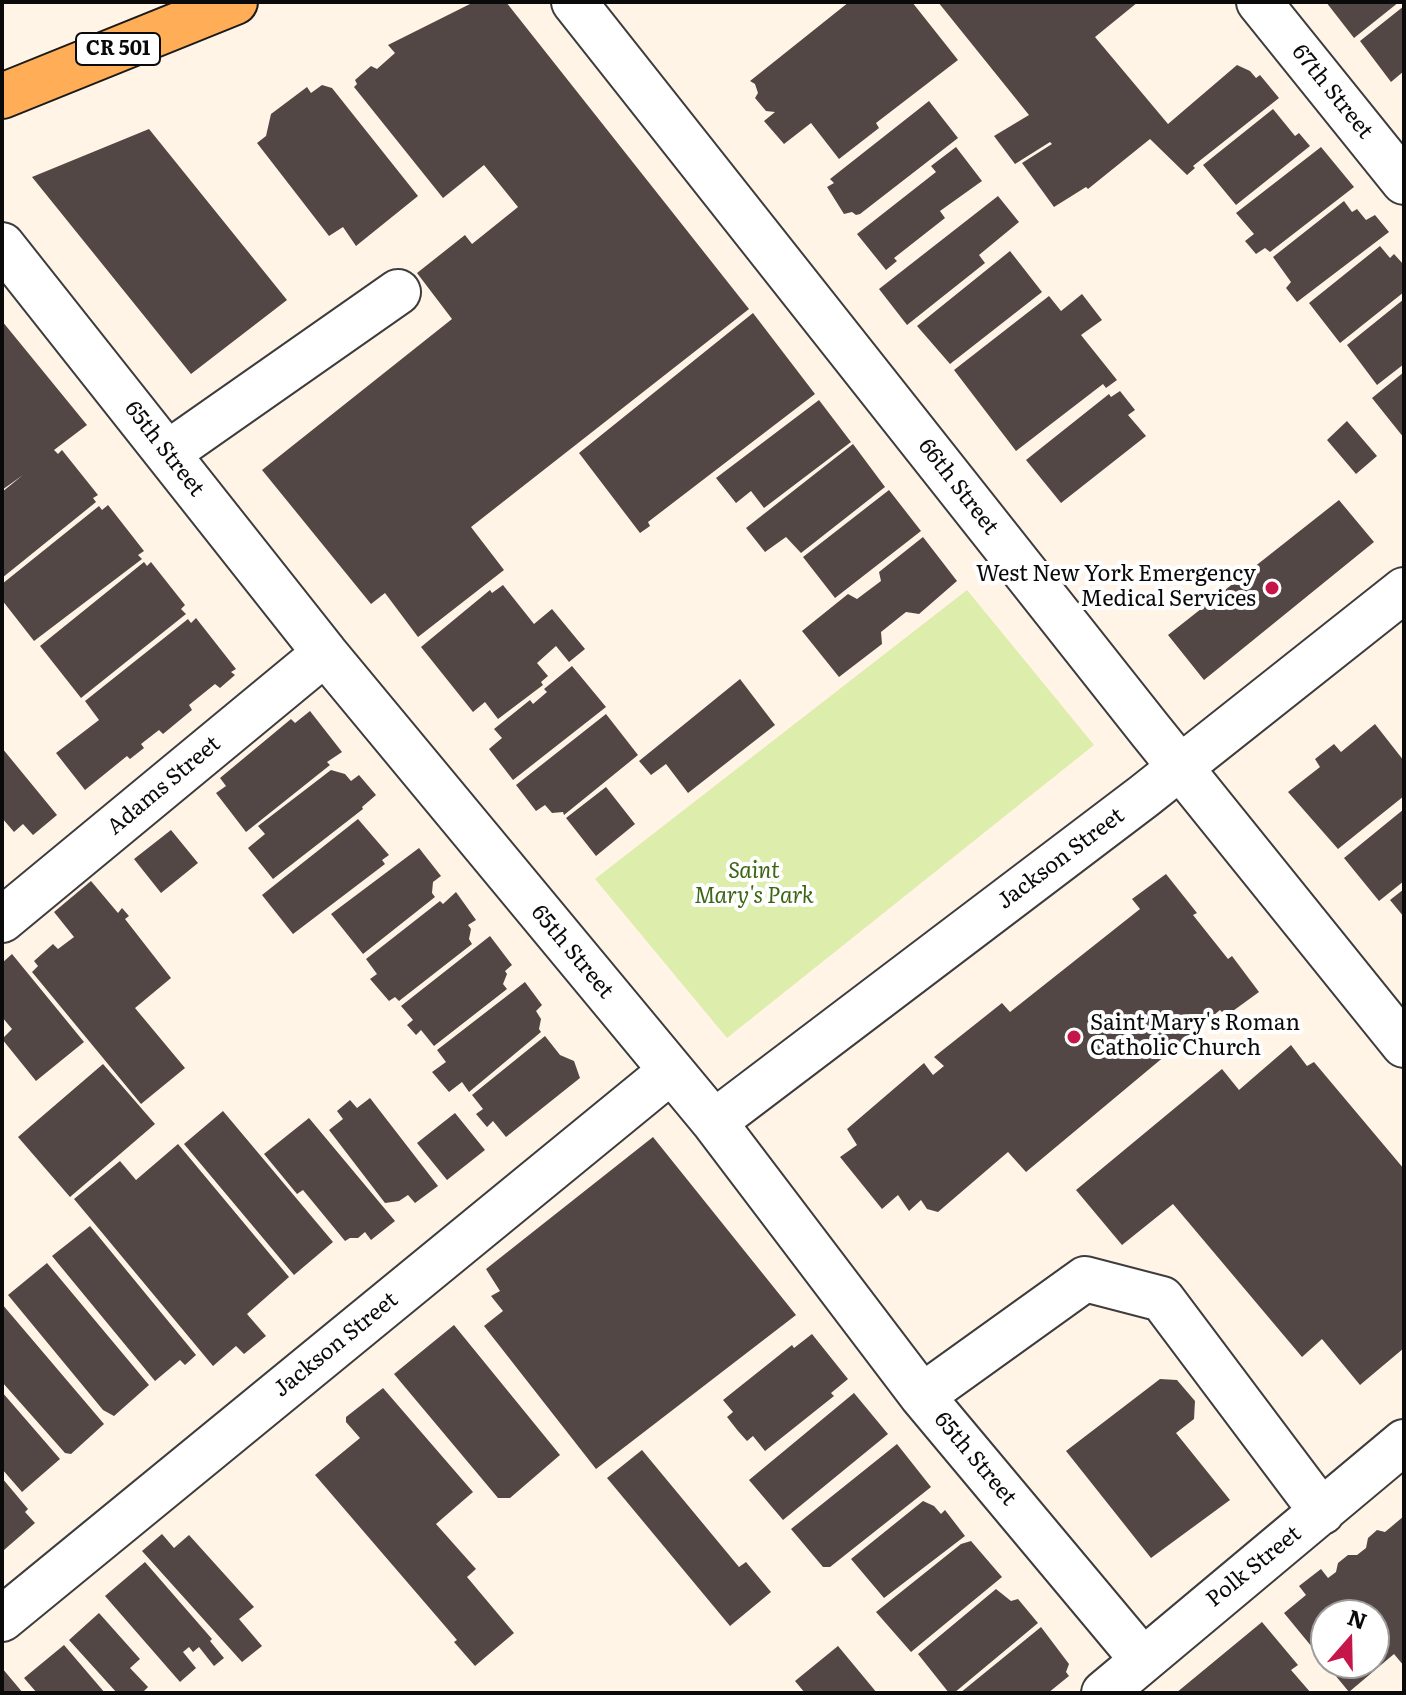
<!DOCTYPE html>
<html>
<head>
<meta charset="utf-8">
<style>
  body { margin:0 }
  #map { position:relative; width:1406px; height:1695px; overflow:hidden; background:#fff4e6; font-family:Literata,serif }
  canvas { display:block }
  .frame { position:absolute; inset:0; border:4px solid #0a0a0a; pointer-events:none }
  .north { position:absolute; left:1310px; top:1599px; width:80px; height:80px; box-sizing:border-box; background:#fff; border:2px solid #9d9d9d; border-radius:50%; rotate:20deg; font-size:22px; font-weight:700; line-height:32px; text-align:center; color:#0a0a0a }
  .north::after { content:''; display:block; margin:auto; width:28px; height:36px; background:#c61549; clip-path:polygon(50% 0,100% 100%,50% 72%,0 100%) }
</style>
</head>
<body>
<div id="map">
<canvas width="1406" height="1695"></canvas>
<div class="frame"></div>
<div class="north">N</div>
</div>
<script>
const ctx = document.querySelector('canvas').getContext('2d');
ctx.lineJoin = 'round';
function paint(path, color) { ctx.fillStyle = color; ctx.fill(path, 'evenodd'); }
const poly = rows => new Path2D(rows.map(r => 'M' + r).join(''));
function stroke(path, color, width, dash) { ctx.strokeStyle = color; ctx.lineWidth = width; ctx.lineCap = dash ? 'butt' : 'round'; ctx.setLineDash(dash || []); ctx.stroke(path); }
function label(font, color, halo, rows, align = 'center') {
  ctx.font = font + ' Literata,serif'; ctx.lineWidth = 8; ctx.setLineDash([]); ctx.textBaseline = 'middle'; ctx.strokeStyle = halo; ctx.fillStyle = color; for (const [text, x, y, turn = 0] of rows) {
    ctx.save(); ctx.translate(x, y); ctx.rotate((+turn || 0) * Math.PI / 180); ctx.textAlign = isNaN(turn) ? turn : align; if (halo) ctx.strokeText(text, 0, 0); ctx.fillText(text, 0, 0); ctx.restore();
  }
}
const green = poly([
  [967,590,1094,745,727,1038,595,879]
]);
const building = poly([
  [474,2,506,2,749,309,471,527,504,570,418,637,385,593,371,604,262,470,452,319,417,273,465,235,472,244,518,207,484,165,443,198,354,87,357,84,355,80,371,66,377,69,395,53,388,45],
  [849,2,912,2,958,60,876,123,879,128,839,159,811,123,784,144,764,121,775,112,766,111,755,98,758,93,755,84,750,81],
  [938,2,1138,2,1095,37,1168,124,1237,65,1250,71,1256,78,1260,75,1279,98,1193,166,1195,168,1187,175,1150,139,1088,189,1086,187,1054,207,1022,163,1052,144,1050,142,1015,164,994,136,1029,115],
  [1326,2,1399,2,1354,38],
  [1404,6,1404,71,1391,82,1360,41],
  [322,85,332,88,418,196,356,246,343,227,329,236,257,143,266,136,271,114,307,87,311,93],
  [929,101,958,138,860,214,856,215,852,212,844,214,827,187,834,183,830,179],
  [1273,109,1295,136,1299,133,1310,146,1236,205,1203,165],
  [149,129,287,300,191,374,32,177],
  [956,147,982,181,940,211,945,218,894,258,897,261,886,270,857,234,936,172,931,166],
  [1321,147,1354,187,1270,252,1265,248,1256,254,1245,241,1254,234,1236,213],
  [998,196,1019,222,979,255,985,263,907,325,879,289],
  [1344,201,1352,212,1357,209,1366,220,1375,215,1389,232,1297,302,1286,288,1291,282,1273,257],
  [1380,246,1390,258,1394,254,1404,265,1404,292,1340,343,1309,303],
  [1010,251,1042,292,950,364,917,326],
  [1082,294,1102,320,1081,335,1117,380,1106,388,1103,384,1016,451,954,370,1049,296,1061,311],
  [1404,299,1404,364,1377,385,1347,345],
  [753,313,815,394,648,522,650,526,640,533,579,453],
  [2,321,87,425,54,450,58,454,62,450,98,495,93,498,96,502,2,578,2,492,23,475,2,490],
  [1404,372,1404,438,1372,398],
  [1120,391,1135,410,1128,415,1146,436,1061,503,1026,460,1109,394,1111,397],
  [819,400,851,442,764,508,751,491,736,503,716,478],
  [1347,421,1377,456,1356,474,1327,440],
  [853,444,885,487,801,553,786,537,765,552,746,528],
  [889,490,921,531,835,598,803,557],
  [1339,500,1374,542,1204,680,1168,635],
  [108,505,144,551,138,555,142,559,34,641,2,600,2,584,99,506,102,510],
  [923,537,957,581,919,614,906,612,881,632,882,644,839,677,802,631,848,594,857,599,881,581,879,572],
  [144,562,147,566,151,562,185,605,181,609,186,614,81,698,40,646],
  [503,585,534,624,552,609,585,649,569,662,556,646,537,663,548,676,541,682,543,685,498,719,485,702,473,712,421,647,490,590,492,593],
  [196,618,236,669,231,672,235,675,220,688,215,684,189,705,192,710,163,734,159,730,141,744,144,748,130,759,127,756,85,790,56,753,99,720,85,701,188,619,191,623],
  [572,666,606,707,513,780,489,749,502,738,494,729,530,700,533,704,547,692,544,689],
  [740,679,775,725,688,793,666,764,651,775,639,761],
  [310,711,342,752,327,762,330,765,246,832,216,793,226,786,220,778,291,719,295,723],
  [606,714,638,755,564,815,563,812,552,813,545,805,536,811,516,785],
  [1375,724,1404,761,1404,796,1338,849,1288,792,1320,767,1315,759,1334,744,1341,752],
  [2,748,57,815,33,835,23,824,14,832,2,818],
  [331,770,345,774,351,781,359,775,376,795,362,807,363,809,273,879,248,848,265,834,258,826],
  [606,787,635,824,596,856,566,818],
  [1404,809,1404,881,1379,901,1344,858],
  [358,819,389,855,382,860,385,864,293,934,262,895],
  [171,830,198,863,161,893,134,859],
  [419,848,441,876,433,882,432,893,435,897,363,954,331,914],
  [1166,874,1197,913,1193,915,1228,959,1232,956,1259,992,1226,1016,1220,1010,1026,1172,1008,1152,938,1212,927,1209,921,1200,909,1211,898,1195,882,1209,840,1157,857,1145,847,1129,924,1063,933,1075,944,1066,934,1057,1002,1003,1010,1012,1140,909,1132,899],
  [91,881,118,913,122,908,129,916,125,919,171,978,135,1008,185,1068,141,1104,32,972,38,966,34,961,53,944,58,949,74,937,54,912],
  [1404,889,1404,917,1390,900],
  [456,892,476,920,468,925,471,929,469,939,472,944,399,1001,395,997,389,1001,370,979,377,974,366,959,440,901,443,904],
  [490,936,512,965,505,971,507,974,503,984,507,989,434,1046,421,1030,416,1035,407,1025,413,1020,401,1006],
  [12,954,84,1042,36,1081,2,1039,12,1029,2,1017,2,963],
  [525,982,542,1005,536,1011,541,1019,539,1029,541,1032,469,1092,462,1082,449,1092,432,1072,446,1062,437,1050],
  [545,1036,560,1055,574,1061,580,1078,506,1137,493,1121,487,1127,476,1114,483,1109,472,1095],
  [1291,1045,1307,1066,1314,1062,1404,1169,1404,1348,1360,1385,1322,1339,1302,1357,1173,1204,1122,1245,1076,1190,1222,1069,1239,1090],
  [103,1064,155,1124,70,1197,18,1137],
  [370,1098,438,1186,415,1203,408,1195,399,1201,385,1203,329,1130,343,1119,337,1111,350,1100,357,1108],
  [223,1111,333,1242,294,1275,184,1144],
  [455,1113,485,1150,447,1180,417,1143],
  [309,1118,395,1221,371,1240,365,1232,358,1238,350,1238,345,1241,303,1190,297,1194,264,1154],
  [653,1137,796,1315,596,1469,484,1326,503,1311,491,1296,500,1291,486,1269],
  [178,1144,289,1277,247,1314,266,1336,244,1354,236,1346,213,1366,74,1199,120,1161,136,1180],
  [90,1226,196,1355,185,1365,180,1360,155,1381,52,1256],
  [47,1263,149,1385,114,1416,103,1410,8,1295],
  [2,1304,104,1424,71,1454,65,1453,2,1382],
  [454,1325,560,1455,510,1498,498,1498,394,1374],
  [812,1334,848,1379,831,1393,834,1396,765,1451,753,1436,747,1441,738,1431,727,1417,733,1412,723,1400,792,1345,794,1348],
  [1160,1379,1177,1380,1195,1401,1194,1419,1176,1433,1230,1500,1151,1558,1066,1451],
  [383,1388,473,1492,436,1524,476,1569,467,1577,514,1633,475,1666,454,1642,457,1640,315,1475,360,1438,346,1422,346,1417],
  [2,1392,60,1459,22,1492,2,1469],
  [854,1393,888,1434,783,1520,749,1480],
  [897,1444,931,1487,830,1567,823,1567,791,1529],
  [642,1450,739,1567,746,1562,771,1592,730,1626,607,1478],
  [2,1478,28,1509,25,1512,35,1523,4,1550],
  [923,1501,934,1506,941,1514,945,1510,965,1536,884,1598,851,1559],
  [1404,1516,1404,1666,1394,1654,1349,1692,1284,1613,1306,1595,1299,1586,1321,1569,1328,1578,1336,1572,1338,1563,1348,1555,1357,1555,1366,1548,1368,1538,1377,1530,1385,1532],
  [1326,1615,1374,1615,1374,1663,1326,1663],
  [162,1534,174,1548,189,1535,254,1607,239,1619,262,1646,242,1662,142,1551],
  [971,1541,1002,1577,911,1652,876,1612,961,1544],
  [145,1562,212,1639,210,1641,224,1658,214,1666,199,1647,193,1652,189,1647,183,1652,196,1668,180,1682,105,1596],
  [996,1589,1011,1601,1018,1599,1038,1623,954,1693,949,1693,918,1654],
  [99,1613,140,1659,130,1668,148,1687,142,1693,131,1691,117,1693,69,1640],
  [1262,1622,1298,1665,1291,1670,1311,1693,1176,1693],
  [1041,1627,1069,1664,1066,1672,1069,1676,1048,1693,960,1693],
  [64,1645,105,1693,37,1693,24,1678],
  [838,1646,877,1693,805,1693,795,1681],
  [2,1668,23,1693,2,1693]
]);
const minor = poly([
  [574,2,1150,730,1404,1045],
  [1259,2,1404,182],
  [2,245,325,653,714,1122,922,1396,1142,1659],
  [168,453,398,292],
  [2,920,325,653],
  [714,1122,1144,796,1404,590],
  [922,1396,1085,1279,1162,1299,1322,1512],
  [2,1619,671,1071],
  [1104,1693,1404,1442]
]);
const major = poly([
  [2,96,235,2]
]);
const markers = [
  [1272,588,8,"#c61549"],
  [1074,1037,8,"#c61549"]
];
const shields = [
  [118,49,84]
];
const shieldNames = [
  ["CR 501",118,49]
];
const streetNames = [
  ["67th Street",1332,92,51],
  ["65th Street",164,449,52],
  ["66th Street",958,487,52],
  ["Adams Street",164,786,-40],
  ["Jackson Street",1061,859,-37],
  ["65th Street",572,952,50],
  ["Jackson Street",336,1345,-39],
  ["65th Street",975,1459,50],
  ["Polk Street",1254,1567,-39]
];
const poiNames = [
  ["West New York Emergency",1256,575],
  ["Medical Services",1256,600],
  ["Saint Mary's Roman",1090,1024,"left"],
  ["Catholic Church",1090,1049,"left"]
];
const parkNames = [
  ["Saint",754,872],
  ["Mary's Park",754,897]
];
paint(green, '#ddedac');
paint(building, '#534745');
stroke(minor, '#3d3d3d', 48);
stroke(major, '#1b1b1b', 48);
stroke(minor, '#fff', 44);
stroke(major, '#ffad56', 44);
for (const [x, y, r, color] of markers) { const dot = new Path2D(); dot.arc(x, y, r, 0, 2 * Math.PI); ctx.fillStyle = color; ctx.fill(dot); stroke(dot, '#fff', 3); }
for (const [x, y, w] of shields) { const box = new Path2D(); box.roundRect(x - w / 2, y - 16, w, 32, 6); ctx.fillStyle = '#fff'; ctx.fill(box); stroke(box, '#0a0a0a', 2); }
label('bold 20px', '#0a0a0a', null, shieldNames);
label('22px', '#0a0a0a', '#fff', streetNames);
label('22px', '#0a0a0a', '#fff', poiNames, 'right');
label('italic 22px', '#3a6615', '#fff', parkNames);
</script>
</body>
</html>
